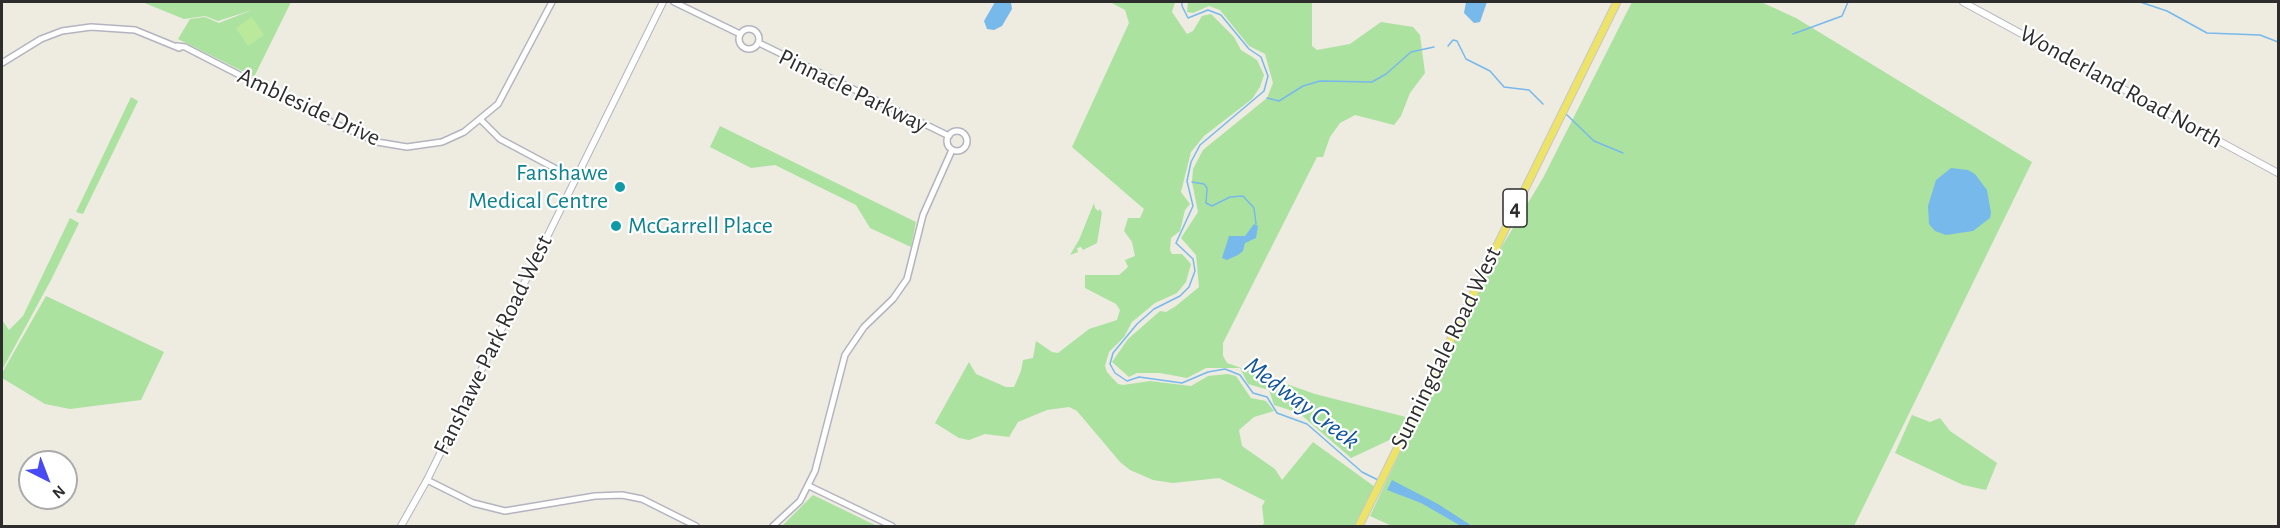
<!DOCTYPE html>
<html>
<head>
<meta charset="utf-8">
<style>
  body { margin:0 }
  #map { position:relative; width:2280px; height:528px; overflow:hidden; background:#eeebe1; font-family:"Alegreya Sans",sans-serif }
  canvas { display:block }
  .frame { position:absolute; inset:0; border:3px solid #2d2d2d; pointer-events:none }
  .north { position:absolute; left:18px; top:450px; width:60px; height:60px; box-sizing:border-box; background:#fff; border:2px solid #ababab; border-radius:50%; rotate:138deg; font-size:16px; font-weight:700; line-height:24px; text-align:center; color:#2d2d2d }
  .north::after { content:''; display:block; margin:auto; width:21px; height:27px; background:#484af4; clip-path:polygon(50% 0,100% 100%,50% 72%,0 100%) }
</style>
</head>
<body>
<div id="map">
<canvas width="2280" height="528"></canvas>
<div class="frame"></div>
<div class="north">N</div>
</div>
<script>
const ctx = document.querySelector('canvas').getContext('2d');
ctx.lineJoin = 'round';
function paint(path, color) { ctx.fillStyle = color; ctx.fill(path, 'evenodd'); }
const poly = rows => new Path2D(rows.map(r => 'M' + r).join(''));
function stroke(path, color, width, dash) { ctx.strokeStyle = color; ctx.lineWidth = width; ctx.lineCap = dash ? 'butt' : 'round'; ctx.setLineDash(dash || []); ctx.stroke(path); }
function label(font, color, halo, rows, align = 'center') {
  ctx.font = font + ' "Alegreya Sans",sans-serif'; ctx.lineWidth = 4.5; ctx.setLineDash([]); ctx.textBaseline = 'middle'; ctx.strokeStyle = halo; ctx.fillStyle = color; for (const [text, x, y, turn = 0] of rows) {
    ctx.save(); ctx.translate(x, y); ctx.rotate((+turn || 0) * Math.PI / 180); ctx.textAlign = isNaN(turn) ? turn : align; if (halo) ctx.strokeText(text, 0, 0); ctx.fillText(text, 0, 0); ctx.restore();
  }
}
const green = poly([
  [142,2,252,3,291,2,254,77,178,39,190,19,205,17,219,23,252,10,218,21,205,16,184,19],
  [1110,2,1175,2,1172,12,1187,34,1193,31,1202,16,1211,14,1234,37,1241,50,1257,60,1264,75,1260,87,1252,99,1204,136,1191,152,1181,192,1190,204,1185,210,1180,231,1171,238,1170,250,1172,254,1182,254,1191,264,1186,282,1177,293,1155,303,1132,322,1124,337,1109,352,1105,366,1107,372,1118,384,1123,385,1150,381,1191,386,1208,376,1228,374,1236,376,1251,398,1266,401,1274,411,1254,417,1239,430,1242,446,1275,469,1282,480,1313,442,1375,487,1355,526,1262,526,1264,523,1262,506,1265,501,1219,478,1173,483,1153,480,1130,470,1120,462,1077,411,1069,407,1047,410,1018,422,1009,437,985,434,969,440,959,438,935,423,969,362,976,374,1006,387,1014,387,1021,371,1023,360,1033,358,1036,341,1052,352,1058,353,1089,329,1117,320,1120,310,1116,304,1085,288,1085,275,1119,275,1128,267,1125,260,1135,256,1132,242,1124,231,1128,218,1140,218,1144,209,1072,147,1129,23,1125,10],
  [1188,2,1312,2,1312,46,1317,50,1350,44,1381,22,1413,27,1420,35,1425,73,1410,93,1401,116,1394,125,1355,115,1340,123,1330,137,1323,157,1317,157,1223,343,1223,356,1227,363,1315,394,1406,417,1396,437,1351,458,1299,413,1274,405,1269,390,1248,384,1240,368,1206,368,1187,378,1160,373,1137,373,1129,377,1112,362,1128,339,1160,311,1166,312,1176,306,1199,287,1196,255,1181,238,1198,212,1192,182,1193,169,1203,150,1267,98,1273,83,1265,54,1249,46,1220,10,1209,6,1193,13,1187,12],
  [1632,2,1761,2,1796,18,2032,162,1854,526,1392,526,1370,516,1478,286,1543,178],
  [131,97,138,101,83,214,76,212],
  [720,126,916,222,911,247,870,228,856,205,775,165,751,168,710,147],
  [1094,203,1095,208,1098,211,1100,209,1102,213,1097,243,1083,250,1081,247,1077,248,1078,252,1070,255,1079,240],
  [70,218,79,223,51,280,2,370,2,320,9,330,23,316],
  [46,296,164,352,141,400,70,409,45,404,2,378,2,373],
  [1912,415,1930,422,1940,418,1950,431,1997,463,1986,490,1963,485,1895,453],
  [813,495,877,526,782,526]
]);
const pitch = poly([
  [252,17,264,35,248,46,236,28]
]);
const water = poly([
  [995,2,1011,2,1012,9,1002,26,994,30,987,29,984,21],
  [1466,2,1487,2,1480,22,1474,23,1464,13],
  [1951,168,1968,170,1975,174,1987,190,1991,213,1990,218,1973,231,1946,235,1935,231,1929,224,1928,206,1936,180],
  [1254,224,1258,226,1256,238,1245,243,1243,251,1238,255,1227,260,1222,258,1229,236,1245,236],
  [1392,480,1438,504,1472,526,1461,526,1421,503,1387,490]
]);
const stream = poly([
  [1182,2,1182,6,1188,18,1208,10,1221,15,1249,49,1261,57,1268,76,1264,91,1200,145,1191,162,1187,181,1193,206,1176,243,1193,259,1195,271,1189,287,1180,296,1154,309,1137,324,1113,353,1110,364,1115,373,1127,381,1139,377,1182,383,1208,372,1225,369,1240,375,1253,393,1267,397,1277,413,1307,424,1362,472,1378,480],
  [2140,2,2167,11,2207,33,2260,35,2278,42],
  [1793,34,1842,16,1848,2],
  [1448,46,1453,40,1457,41,1466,59,1490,71,1504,87,1529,90,1543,104],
  [1267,98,1279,101,1303,86,1320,81,1372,82,1386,74,1411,52,1434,47],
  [1566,114,1594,141,1623,153],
  [1192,182,1204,184,1207,188,1206,203,1212,206,1230,197,1243,196,1254,208,1256,224]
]);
const tertiary = poly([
  [674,2,740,34],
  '739 39a10 10 0 1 1 20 0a10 10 0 1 1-20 0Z',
  [759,43,949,136],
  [177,46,185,47,329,121,377,142,407,147,442,142,464,132,498,104,552,2],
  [2,63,41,39,62,31,91,27,135,30,179,48],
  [481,120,500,139,575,179],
  '947 141a10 10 0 1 1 20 0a10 10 0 1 1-20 0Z',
  [427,480,473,503,505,511,595,496,622,495,642,499,696,526],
  [809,486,892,526],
  [773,526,800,501,815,471,845,355,864,327,893,299,907,279,923,215,952,150]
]);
const secondary = poly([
  [1963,2,2278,173],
  [401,526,427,480,663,2]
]);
const primary = poly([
  [1359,526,1617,2]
]);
const markers = [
  [620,187,6,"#0f9aa8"],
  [616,226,6,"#0f9aa8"]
];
const shields = [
  [1515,208,24]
];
const shieldNames = [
  ["4",1515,208]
];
const streetNames = [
  ["Wonderland Road North",2121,87,29],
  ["Pinnacle Parkway",853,91,26],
  ["Ambleside Drive",309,107,25],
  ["Fanshawe Park Road West",493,345,-64],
  ["Sunningdale Road West",1446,348,-64]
];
const cultureNames = [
  ["Fanshawe",608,173],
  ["Medical Centre",608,201],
  ["McGarrell Place",628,226,"left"]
];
const waterNames = [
  ["Medway Creek",1302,403,37]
];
paint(green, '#abe2a0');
paint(pitch, '#bbe99c');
paint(water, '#78b9eb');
stroke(stream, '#78b9eb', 1.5);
stroke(tertiary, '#b4b4c0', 8);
stroke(secondary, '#b4b4c0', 8);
stroke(primary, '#c8c8c8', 9);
stroke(tertiary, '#fff', 5);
stroke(secondary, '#fff', 6);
stroke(primary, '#ede467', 7);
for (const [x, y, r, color] of markers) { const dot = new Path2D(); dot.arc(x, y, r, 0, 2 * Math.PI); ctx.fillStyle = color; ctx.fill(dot); stroke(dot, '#fff', 2); }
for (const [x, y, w] of shields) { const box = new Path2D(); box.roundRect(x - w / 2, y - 19, w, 38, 4.5); ctx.fillStyle = '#fff'; ctx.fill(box); stroke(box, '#2d2d2d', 1.5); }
label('bold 22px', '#2d2d2d', null, shieldNames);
label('24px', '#2d2d2d', '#fff', streetNames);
label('24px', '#0d838f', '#fff', cultureNames, 'right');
label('italic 26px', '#12559c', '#fff', waterNames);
</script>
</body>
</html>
